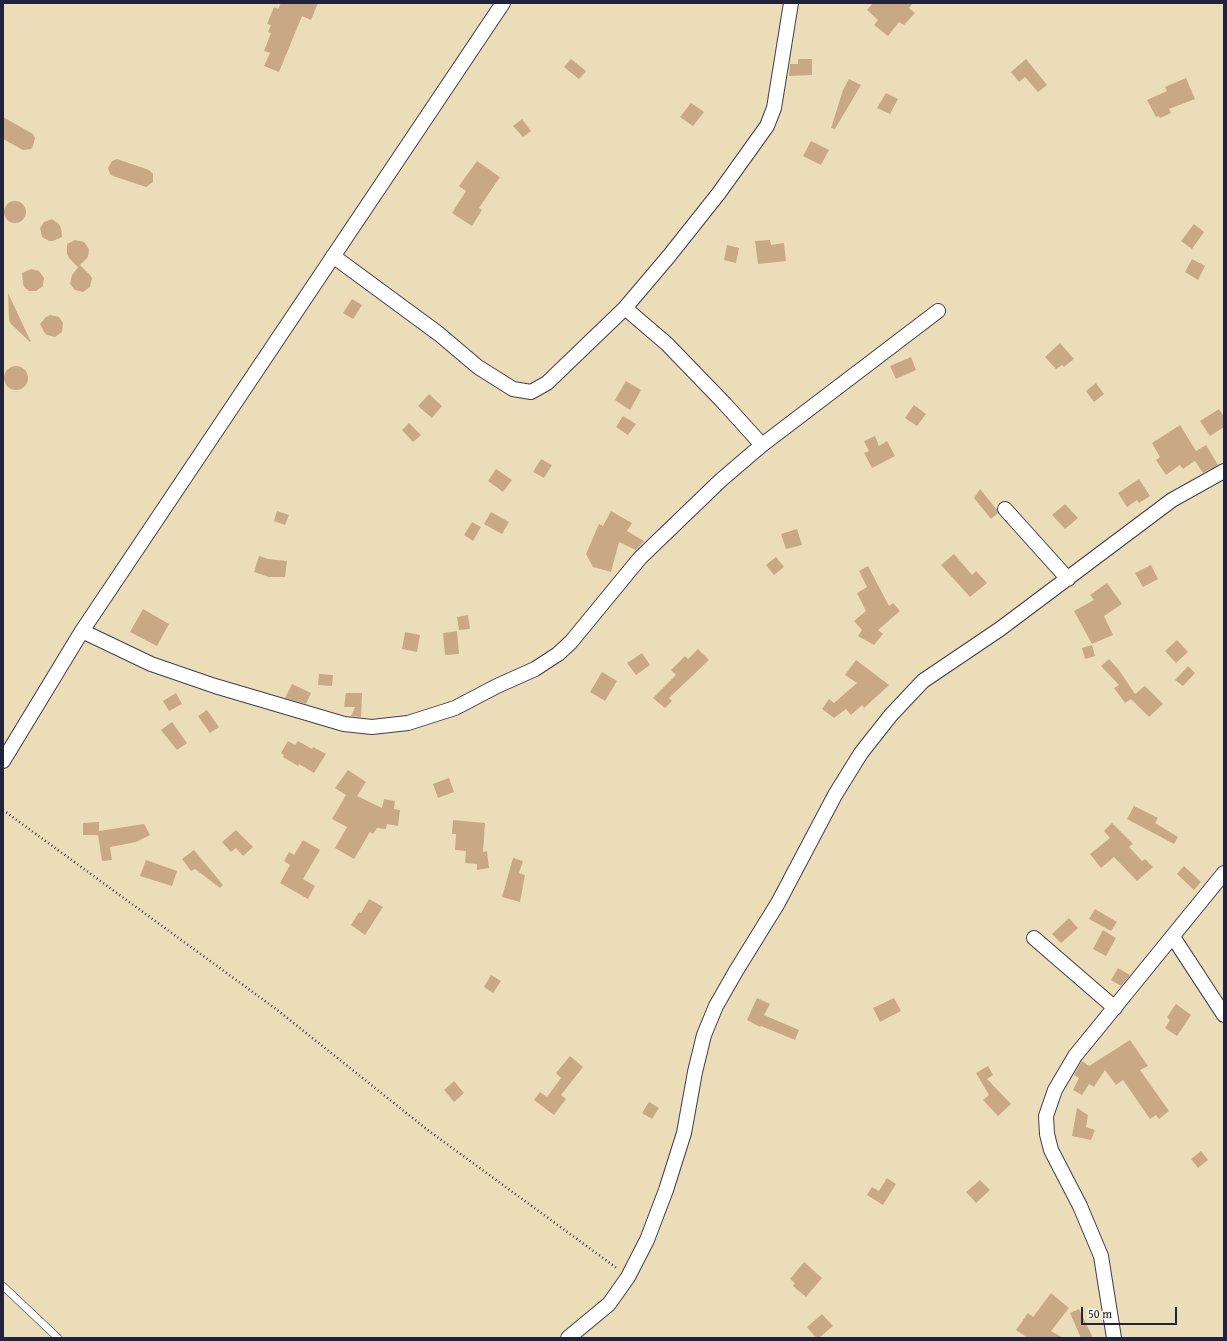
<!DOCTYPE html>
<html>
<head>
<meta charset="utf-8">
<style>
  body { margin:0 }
  #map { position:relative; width:1227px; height:1341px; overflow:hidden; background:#ecddb9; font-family:"Gentium Book Plus",serif }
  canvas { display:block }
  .frame { position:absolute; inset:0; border:4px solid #22223b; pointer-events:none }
  .scale { position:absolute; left:1081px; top:1307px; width:96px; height:18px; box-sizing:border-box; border:2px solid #22223b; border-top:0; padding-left:5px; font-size:12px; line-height:14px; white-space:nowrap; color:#22223b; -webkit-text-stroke:3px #fcf5e5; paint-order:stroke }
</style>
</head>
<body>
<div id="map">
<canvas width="1227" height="1341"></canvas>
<div class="frame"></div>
<div class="scale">50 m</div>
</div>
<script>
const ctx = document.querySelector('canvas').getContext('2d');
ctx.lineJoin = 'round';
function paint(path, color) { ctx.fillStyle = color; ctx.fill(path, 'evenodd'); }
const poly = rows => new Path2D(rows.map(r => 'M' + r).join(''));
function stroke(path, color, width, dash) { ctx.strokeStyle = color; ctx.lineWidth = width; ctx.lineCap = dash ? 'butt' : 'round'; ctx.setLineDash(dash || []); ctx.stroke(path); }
const building = poly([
  [281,3,318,3,311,20,302,16,279,72,264,66,270,53,264,51,271,33,268,32,271,25,267,24,274,7,278,9],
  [873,3,913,3,909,8,915,13,904,25,899,22,888,36,874,25,878,20,867,10],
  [571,59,586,71,579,79,564,67],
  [798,59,812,59,812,75,789,76,790,64,798,64],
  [1026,59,1047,85,1038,92,1025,77,1019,82,1011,72],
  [1186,78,1195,99,1169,109,1171,113,1160,118,1159,116,1156,117,1147,100,1167,91,1165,87],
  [849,79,861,85,835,129,831,128,843,90],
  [886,93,898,99,890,114,877,108],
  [691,103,704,112,693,126,680,117],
  [3,117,33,134,35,138,33,146,31,149,23,150,3,139],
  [522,119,531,131,523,137,513,126],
  [811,141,829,150,821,165,803,156],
  [117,159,149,170,153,174,153,182,146,187,113,176,110,174,108,168,112,161],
  [477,161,500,177,479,208,482,210,472,226,452,213,466,191,459,186],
  '4 212a11 11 0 1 1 22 0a11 11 0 1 1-22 0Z',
  [52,219,59,224,61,228,62,237,53,241,49,241,42,237,40,228,44,222],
  [1194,224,1204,232,1192,249,1181,241],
  [75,240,84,242,89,249,88,257,78,267,69,258,67,254,67,244],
  [770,240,771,245,784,243,786,261,758,264,755,241],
  [727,245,739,248,736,263,724,260],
  [1192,259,1205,266,1198,280,1185,272],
  [80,265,90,275,92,278,90,287,83,292,75,290,70,284,72,275],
  [31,269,39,271,44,278,43,286,36,291,29,291,24,287,23,283,22,273],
  [8,293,31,342,30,342,11,324,9,320],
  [352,299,362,305,353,319,343,313],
  [50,315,59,317,63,323,62,332,55,337,47,335,44,332,40,324,46,317],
  [1060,343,1074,359,1064,367,1062,365,1056,369,1045,357],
  [911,357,916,370,896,379,890,366],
  '4 378a12 12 0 1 1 24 0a12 12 0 1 1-24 0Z',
  [626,381,641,390,630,410,615,400],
  [1096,383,1104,394,1094,402,1086,391],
  [429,394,442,406,432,418,418,406],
  [914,405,926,414,917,426,905,418],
  [1219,409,1224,417,1224,427,1210,436,1200,421],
  [623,416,636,424,628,435,616,427],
  [409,423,421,435,413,442,402,430],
  [1180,425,1196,451,1206,445,1218,465,1203,473,1195,461,1183,469,1180,465,1166,475,1156,460,1160,457,1152,443],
  [875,436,879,446,887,441,895,456,872,468,864,453,869,451,864,441],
  [541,459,552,465,544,478,533,472],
  [496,469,512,480,503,492,488,481],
  [1139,479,1150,496,1139,503,1137,500,1127,507,1118,493],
  [980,489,997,510,998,513,991,519,974,498],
  [1065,504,1078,518,1065,529,1052,515],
  [277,511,289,515,285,525,274,521],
  [611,511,632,523,627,531,644,541,636,550,619,542,611,572,593,567,586,554,599,524,603,526],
  [491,512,509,522,502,534,484,524],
  [472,522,481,527,473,541,464,535],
  [797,529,802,545,786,549,781,534],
  [954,554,972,575,976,571,987,583,970,597,941,565],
  [259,556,268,559,287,561,285,577,269,577,254,572],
  [776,557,784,567,774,575,766,565],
  [1151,565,1158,579,1143,587,1135,573],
  [868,566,889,606,893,603,900,611,878,630,883,634,874,645,858,636,862,630,854,621,866,611,857,593,867,587,859,571],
  [1107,583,1122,604,1104,616,1113,635,1092,644,1074,611,1094,600,1090,595],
  [143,609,169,624,157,646,130,632],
  [468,615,470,629,459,630,457,617],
  [457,631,459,654,445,655,443,633],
  [405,632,420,635,417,652,402,649],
  [1177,640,1188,652,1176,663,1165,651],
  [1092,645,1095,656,1085,659,1082,648],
  [698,649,709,660,669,698,672,701,665,708,653,698,676,675,671,670,685,656,688,659],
  [642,653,650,665,636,675,627,663],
  [1109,659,1119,670,1135,694,1145,686,1163,704,1149,717,1131,699,1125,703,1114,688,1119,685,1101,666],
  [856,660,889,685,864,708,862,705,851,715,846,709,834,718,822,709,829,699,834,703,857,683,845,675],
  [1188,666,1195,673,1183,686,1175,680],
  [602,672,617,681,605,701,590,692],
  [319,674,333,675,332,686,318,685],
  [292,684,311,693,306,704,285,698],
  [176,693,182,704,169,711,163,701],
  [346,693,362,693,361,717,351,716,355,707,344,707],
  [207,710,219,727,210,733,198,716],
  [172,722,187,743,177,750,161,730],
  [288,741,295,745,298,741,312,749,313,747,326,754,314,773,299,764,298,766,283,757,284,755,281,753],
  [348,770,366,782,357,796,382,808,384,799,395,801,394,809,400,810,398,826,387,824,386,829,377,828,373,834,370,832,354,859,335,848,347,827,332,819,346,795,335,788],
  [449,778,454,792,438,798,433,784],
  [1134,806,1158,818,1155,823,1178,837,1174,844,1127,819],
  [453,820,485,823,483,852,487,851,489,868,477,870,477,864,465,863,466,851,455,850,456,834,452,834],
  [99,822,99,831,144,824,150,835,136,842,110,847,112,860,102,861,98,835,83,835,83,823],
  [1112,823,1133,844,1129,847,1142,861,1145,859,1153,867,1137,881,1114,857,1101,868,1090,854,1110,838,1104,831],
  [236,830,253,847,243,856,236,848,231,852,222,842],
  [303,840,320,850,303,879,315,886,308,899,280,883,290,865,284,861,289,852,294,855],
  [194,850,223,885,220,888,195,869,191,871,182,859],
  [513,858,523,861,519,873,525,875,520,902,502,897],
  [146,860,177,871,172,886,140,876],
  [1184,866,1201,882,1194,890,1177,874],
  [369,899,383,907,365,935,351,925,359,912,361,913],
  [1095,909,1117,922,1111,931,1089,919],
  [1069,918,1078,928,1061,943,1052,934],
  [1103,930,1116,938,1106,956,1093,949],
  [1118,968,1130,975,1121,986,1111,980],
  [491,975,501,981,493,993,484,987],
  [757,998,770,1004,764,1015,799,1030,795,1040,761,1026,760,1027,747,1020],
  [894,998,901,1011,880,1022,873,1008],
  [1176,1004,1191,1015,1177,1036,1165,1028,1170,1020,1167,1017],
  [1130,1040,1148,1066,1140,1070,1169,1111,1159,1119,1156,1115,1150,1119,1123,1080,1116,1085,1105,1070,1094,1087,1089,1084,1082,1095,1073,1090,1079,1078,1074,1075,1082,1061,1089,1066],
  [570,1056,583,1067,561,1095,566,1099,554,1115,534,1100,540,1092,547,1097,561,1078,556,1073],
  [988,1066,993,1075,987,1079,1011,1104,998,1116,983,1100,989,1095,976,1073],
  [454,1081,464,1093,454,1102,444,1090],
  [649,1102,659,1108,652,1119,642,1113],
  [1077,1108,1088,1115,1086,1127,1095,1130,1091,1140,1072,1136],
  [1201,1151,1208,1160,1198,1168,1191,1159],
  [887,1178,896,1184,883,1205,867,1195,872,1187,879,1191],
  [980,1180,990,1190,976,1203,966,1192],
  [804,1262,822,1278,806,1297,793,1286,795,1283,790,1279],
  [1051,1293,1069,1308,1051,1331,1063,1338,1028,1338,1016,1330,1028,1313,1033,1317],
  [1079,1309,1093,1338,1081,1338,1070,1313],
  [822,1314,833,1326,819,1338,816,1338,807,1327]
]);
const path = poly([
  [3,810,276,1009,429,1131,618,1269]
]);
const lane = poly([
  [3,1286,58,1338]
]);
const street = poly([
  [333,256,439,334,478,367,513,389,531,392,547,383,625,308,669,256,719,193,767,126,774,108,791,3],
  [625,308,667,344,724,403,762,445],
  [1005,509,1068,579],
  [82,631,151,664,215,686,344,724,372,727,408,723,455,708,497,686,535,669,558,654,571,642,640,558,721,480,762,445,938,311],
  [3,761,82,631,503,3],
  [1173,937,1224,1015],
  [1034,938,1115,1008],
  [568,1338,609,1304,628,1277,647,1240,666,1190,684,1133,695,1072,704,1035,716,1006,736,971,778,903,835,795,861,753,891,715,923,681,1000,629,1172,500,1224,471],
  [1114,1338,1101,1256,1080,1206,1051,1150,1047,1134,1046,1116,1055,1090,1075,1056,1224,873]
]);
paint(building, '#c9a985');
stroke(lane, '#403e4e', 8);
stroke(street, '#403e4e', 16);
stroke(path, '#403e4e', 2.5, [1, 3]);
stroke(lane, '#fff', 7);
stroke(street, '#fff', 14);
</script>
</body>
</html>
